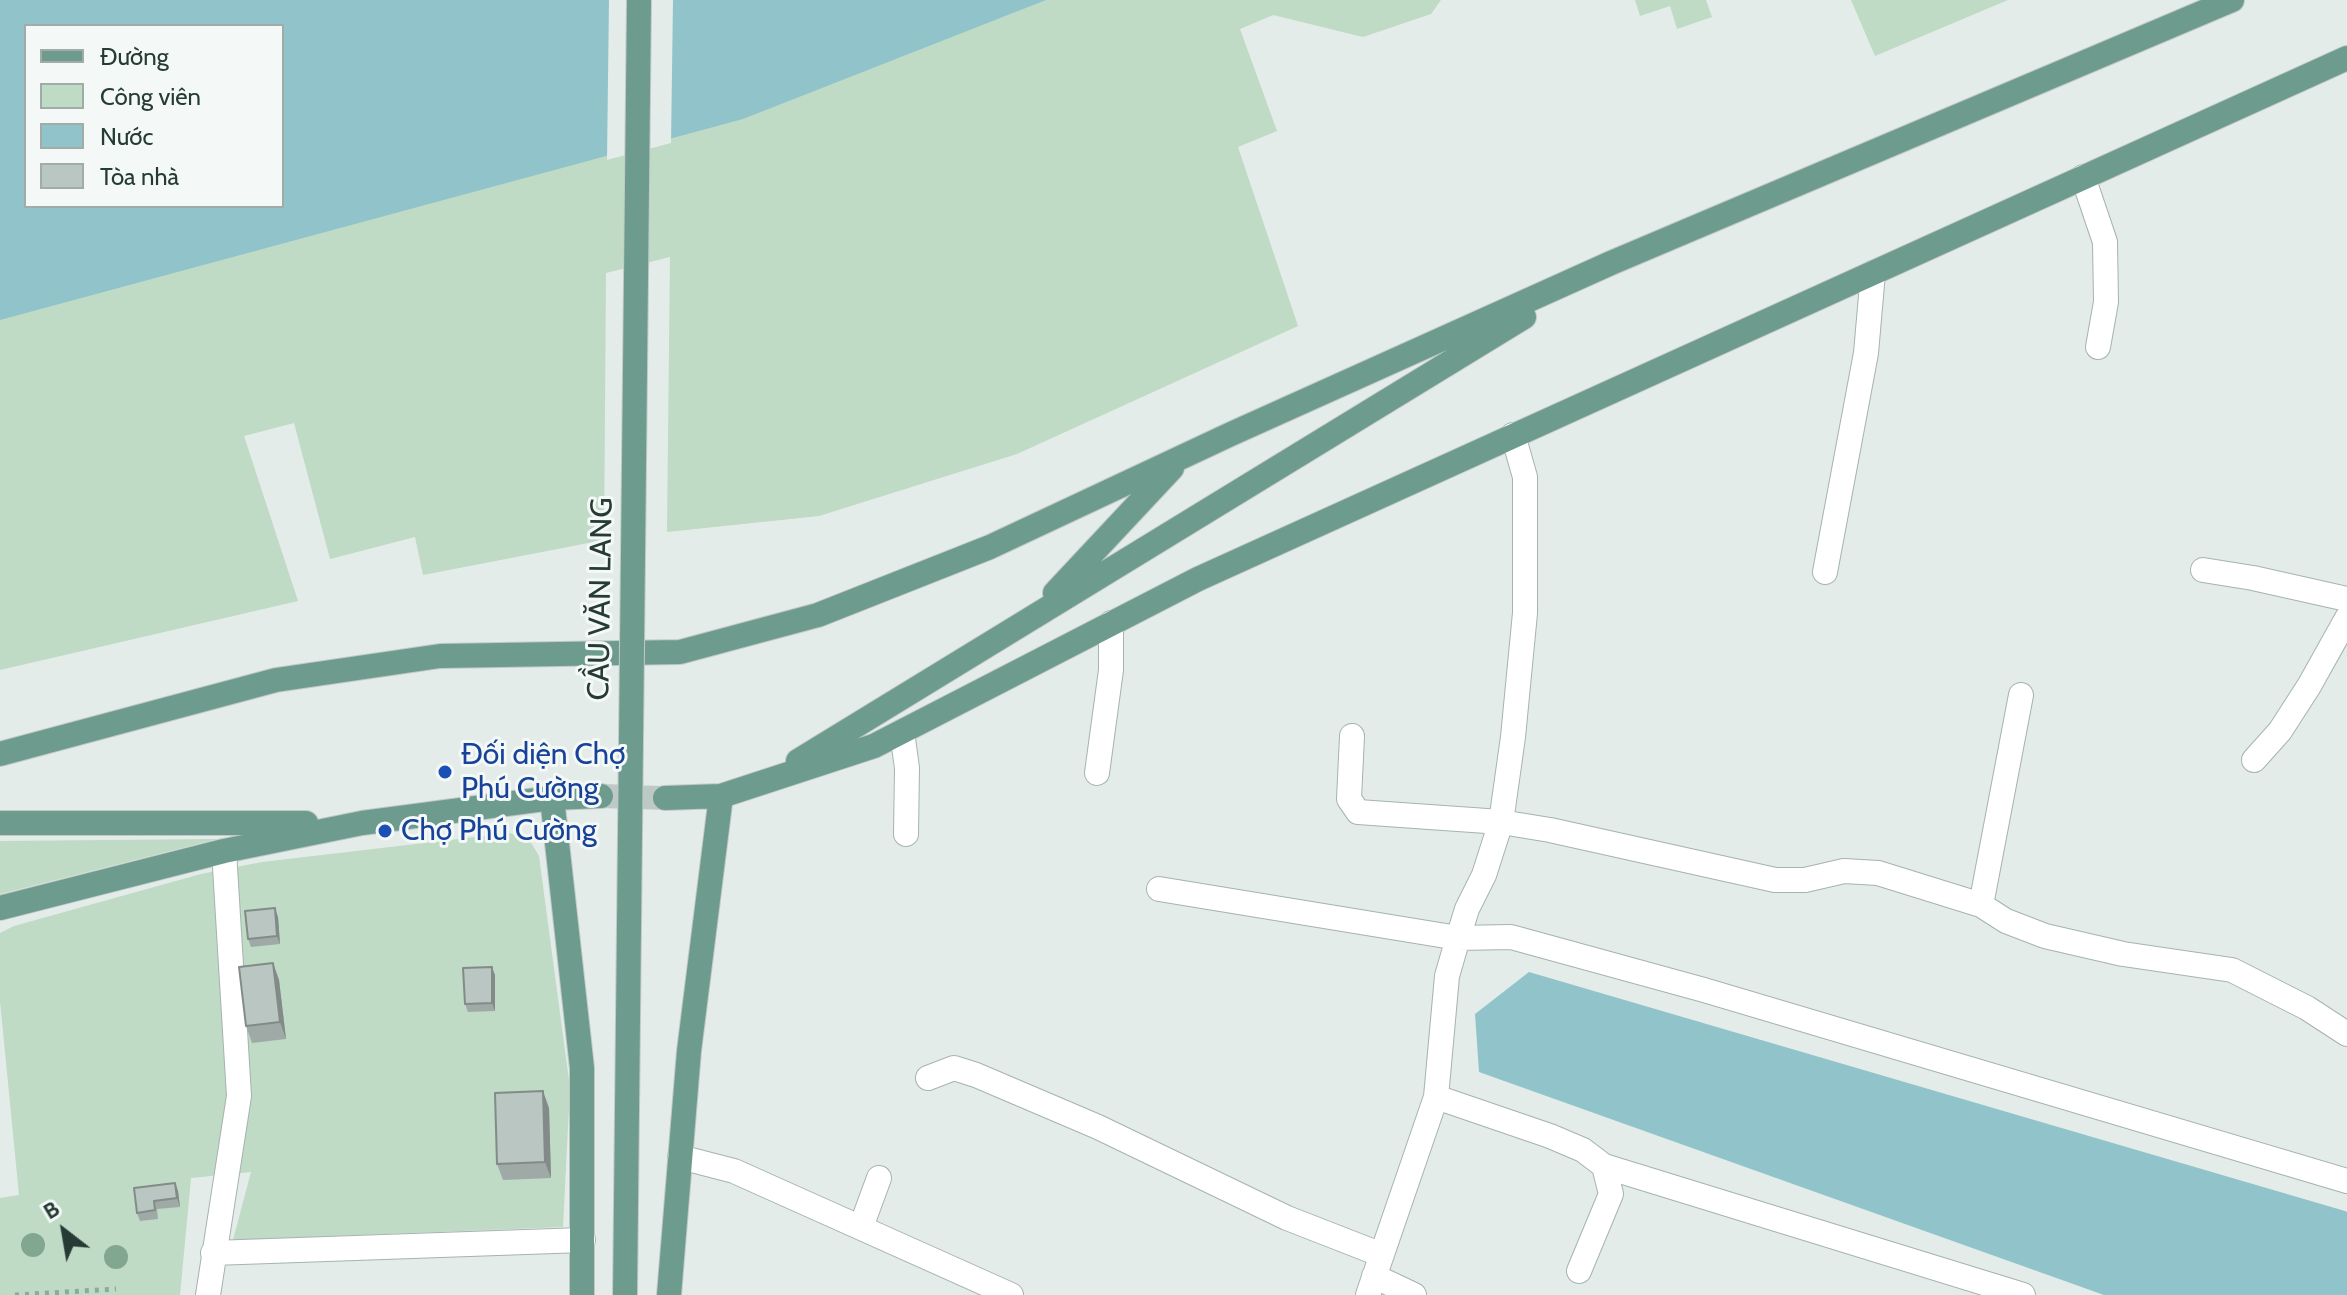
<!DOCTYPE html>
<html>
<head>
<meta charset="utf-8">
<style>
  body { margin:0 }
  #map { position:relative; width:2347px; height:1295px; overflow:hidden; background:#e3ece8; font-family:Cabin,sans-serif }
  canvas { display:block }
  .legend { position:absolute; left:24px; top:24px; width:260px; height:184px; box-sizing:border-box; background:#f4f8f6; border:2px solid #a1aca8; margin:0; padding:10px 14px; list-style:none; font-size:24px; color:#253b34 }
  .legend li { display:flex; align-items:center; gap:16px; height:40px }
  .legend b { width:40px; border:2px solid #a1aca8 }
  .north { position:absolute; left:24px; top:1191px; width:80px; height:80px; -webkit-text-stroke:6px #f4f8f6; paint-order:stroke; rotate:329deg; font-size:22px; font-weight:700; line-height:32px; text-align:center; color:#253b34 }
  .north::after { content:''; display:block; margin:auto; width:28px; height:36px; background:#253b34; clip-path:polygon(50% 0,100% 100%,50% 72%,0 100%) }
</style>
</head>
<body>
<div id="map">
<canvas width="2347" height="1295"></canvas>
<ul class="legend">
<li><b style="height:10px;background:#6d9c8f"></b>Đường</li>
<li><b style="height:22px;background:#bfdac5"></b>Công viên</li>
<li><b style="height:22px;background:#91c3cb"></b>Nước</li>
<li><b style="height:22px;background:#b9c6c1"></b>Tòa nhà</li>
</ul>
<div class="north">B</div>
</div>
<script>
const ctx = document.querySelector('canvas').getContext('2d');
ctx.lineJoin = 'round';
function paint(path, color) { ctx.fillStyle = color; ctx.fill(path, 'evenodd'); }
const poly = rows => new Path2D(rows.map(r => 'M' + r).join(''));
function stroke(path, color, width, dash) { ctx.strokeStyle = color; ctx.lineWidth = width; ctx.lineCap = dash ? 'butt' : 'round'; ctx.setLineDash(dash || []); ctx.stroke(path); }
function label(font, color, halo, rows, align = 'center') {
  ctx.font = font + ' Cabin,sans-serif'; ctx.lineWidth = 6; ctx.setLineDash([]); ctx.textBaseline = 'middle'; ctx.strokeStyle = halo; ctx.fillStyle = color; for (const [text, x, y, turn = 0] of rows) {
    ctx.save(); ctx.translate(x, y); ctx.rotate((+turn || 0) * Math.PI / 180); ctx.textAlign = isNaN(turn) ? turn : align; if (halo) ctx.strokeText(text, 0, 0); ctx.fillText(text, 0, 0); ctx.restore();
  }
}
const green = poly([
  [0,0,1441,0,1431,14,1363,37,1273,15,1240,29,1277,131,1238,147,1298,326,1017,454,819,516,667,532,670,257,606,273,604,540,423,575,415,537,330,559,294,423,244,436,298,601,0,670],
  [26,26,282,26,282,206,26,206],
  [1635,0,1706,0,1712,17,1677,29,1670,6,1640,16],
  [1851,0,2008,0,1875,56],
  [510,833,530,841,539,856,570,1088,563,1227,233,1240,251,1172,191,1178,180,1295,0,1295,0,1198,19,1195,0,1001,0,933,14,926,201,874,262,862],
  [218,839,0,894,0,841]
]);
const water = poly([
  [0,0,1046,0,743,119,0,320],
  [26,26,282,26,282,206,26,206],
  [1529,972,2345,1211,2347,1212,2347,1295,2104,1295,1479,1072,1475,1014]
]);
const pier = poly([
  [609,0,673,0,671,143,607,160]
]);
const majorTunnel = poly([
  [601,796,665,798]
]);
const path = poly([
  [15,1295,116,1289]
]);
const minor = poly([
  [2083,177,2105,242,2106,302,2098,347],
  [2203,570,2253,578,2347,599],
  [1825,572,1866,353,1873,273],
  [902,732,907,768,906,834],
  [1352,736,1349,799,1358,812,1501,822,1550,830,1775,880,1805,880,1844,871,1878,873,1981,905,2006,921,2045,936,2123,954,2232,970,2307,1008,2347,1034],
  [2254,760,2280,731,2309,686,2347,618],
  [1097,773,1111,670,1111,623],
  [1159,889,1458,938,1467,909,1484,875,1501,822,1513,737,1525,613,1525,477,1513,435],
  [1981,905,2021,695],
  [928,1078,954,1068,976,1075,1098,1127,1287,1218,1382,1255],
  [1436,1097,1550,1136,1583,1150,1604,1166,1611,1194,1579,1271],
  [680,1157,734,1171,1011,1295],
  [1604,1166,2023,1295],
  [861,1227,879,1178],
  [213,1253,583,1240],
  [1374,1276,1414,1295],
  [208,1295,239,1096,224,851],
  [1368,1295,1436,1097,1447,976,1458,938,1511,937,1704,990,2347,1181]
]);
const major = poly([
  [1055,593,1172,468],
  [0,754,276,680,440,656,680,652,818,615,990,547,1231,434,1611,263,2232,0],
  [798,761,1524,317],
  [552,798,582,1068,582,1295],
  [665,798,721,796,874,746,1198,579,2347,58],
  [0,823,306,823],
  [0,908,224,851,362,823,552,798,601,796],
  [669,1295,689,1051,721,796]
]);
const majorBridge = poly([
  [625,1295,639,0]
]);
const trees = [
  [33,1245],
  [116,1257]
];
const wall = poly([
  [278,917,280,944,251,947,248,939],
  [273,963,279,980,286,1039,252,1043,246,1026],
  [495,975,495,1011,468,1012,465,1004],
  [549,1108,551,1178,503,1180,497,1164],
  [175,1183,178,1191,180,1207,157,1209,158,1219,140,1221,137,1213]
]);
const shadedWall = poly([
  [275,908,278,917,280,944,277,936],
  [273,963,279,980,286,1039,280,1022],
  [492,967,495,975,495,1011,492,1003],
  [543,1091,549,1108,551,1178,545,1162],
  [175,1183,178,1191,180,1207,177,1198]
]);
const building = poly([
  [275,908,277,936,248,939,245,911,275,908],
  [273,963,280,1022,246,1026,239,967,273,963],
  [492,967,492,1003,465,1004,463,968,492,967],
  [543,1091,545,1162,497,1164,495,1093,543,1091],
  [175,1183,177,1198,154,1201,155,1210,137,1213,134,1188,175,1183]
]);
const markers = [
  [445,772,8,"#1a4fb4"],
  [385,831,8,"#1a4fb4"]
];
const streetNames = [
  ["CẦU VĂN LANG",601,599,-89]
];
const transitNames = [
  ["Đối diện Chợ",461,755],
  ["Phú Cường",461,789],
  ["Chợ Phú Cường",401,831]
];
paint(green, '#bfdac5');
paint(water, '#91c3cb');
paint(pier, '#e3ece8');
stroke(majorTunnel, '#bdc9c4', 24, [24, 12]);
stroke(minor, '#a6b3ae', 26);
stroke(major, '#c2c8c6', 26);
stroke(path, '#87ac9f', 5, [4, 6]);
stroke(minor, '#fff', 24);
stroke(major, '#6d9c8f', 24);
stroke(majorBridge, '#c2c8c6', 26, []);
stroke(majorBridge, '#6d9c8f', 24);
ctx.fillStyle = '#82a790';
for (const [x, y] of trees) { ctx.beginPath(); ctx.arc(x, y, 12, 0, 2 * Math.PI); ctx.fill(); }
paint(wall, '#9faaa6');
paint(shadedWall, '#828b87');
paint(building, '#b9c6c1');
stroke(building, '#828b87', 2);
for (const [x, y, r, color] of markers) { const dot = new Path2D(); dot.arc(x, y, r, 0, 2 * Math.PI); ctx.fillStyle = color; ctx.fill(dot); stroke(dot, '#f4f8f6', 3); }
label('30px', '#253b34', '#f4f8f6', streetNames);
label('30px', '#164399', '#f4f8f6', transitNames, 'left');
</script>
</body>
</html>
